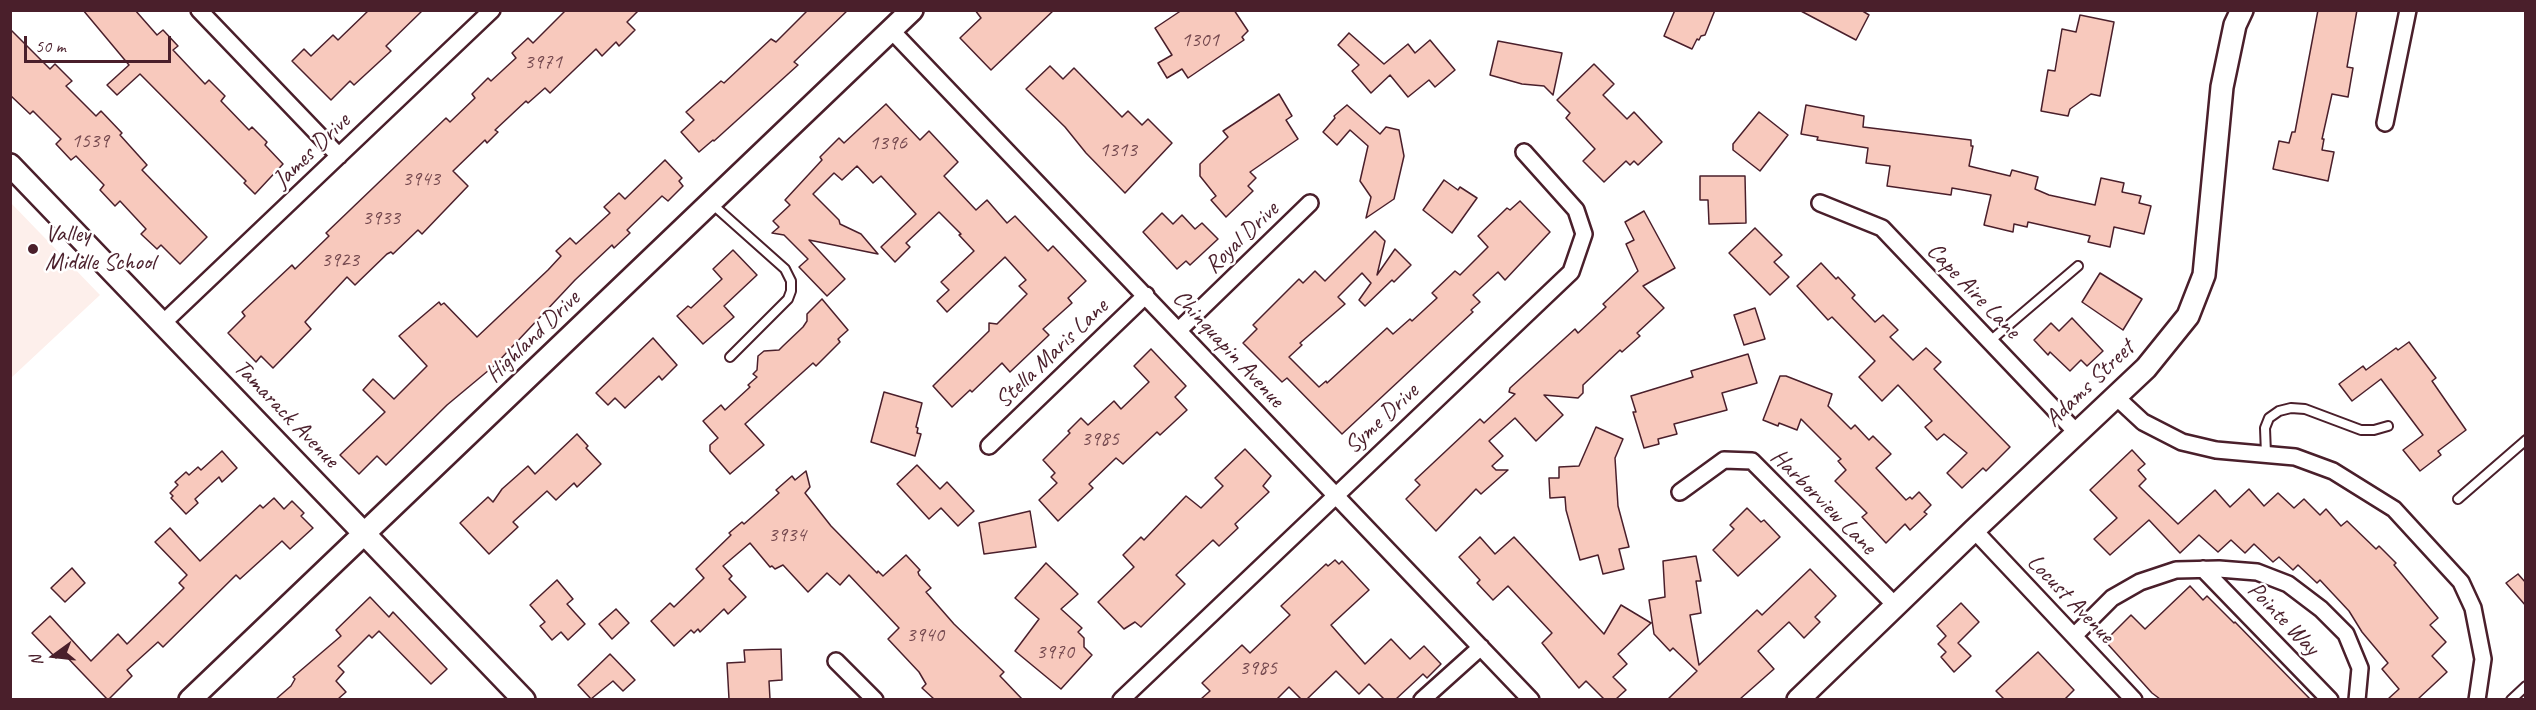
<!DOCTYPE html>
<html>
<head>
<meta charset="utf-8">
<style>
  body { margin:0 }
  #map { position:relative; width:2536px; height:710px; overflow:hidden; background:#fff; font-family:Caveat,sans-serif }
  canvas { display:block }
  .frame { position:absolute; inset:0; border:12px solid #4a1f2b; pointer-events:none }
  .north { position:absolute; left:24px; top:626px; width:60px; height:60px; -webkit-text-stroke:4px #fff; paint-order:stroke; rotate:255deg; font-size:16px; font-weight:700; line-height:24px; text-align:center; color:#4a1f2b }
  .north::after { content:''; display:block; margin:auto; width:21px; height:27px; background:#4a1f2b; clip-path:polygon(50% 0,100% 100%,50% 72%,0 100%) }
  .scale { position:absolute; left:24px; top:36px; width:147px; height:27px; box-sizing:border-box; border:3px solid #4a1f2b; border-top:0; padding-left:8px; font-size:18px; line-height:21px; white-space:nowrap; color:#4a1f2b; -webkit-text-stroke:4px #fff; paint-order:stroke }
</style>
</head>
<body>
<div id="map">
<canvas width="2536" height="710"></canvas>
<div class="frame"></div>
<div class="north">N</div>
<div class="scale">50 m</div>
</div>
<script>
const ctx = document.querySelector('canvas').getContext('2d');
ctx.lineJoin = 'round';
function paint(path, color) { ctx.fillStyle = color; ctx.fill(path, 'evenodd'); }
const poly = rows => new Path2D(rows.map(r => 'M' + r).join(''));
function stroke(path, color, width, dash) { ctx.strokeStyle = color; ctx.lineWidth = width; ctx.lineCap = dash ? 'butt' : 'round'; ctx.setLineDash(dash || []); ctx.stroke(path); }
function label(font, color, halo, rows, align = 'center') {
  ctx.font = font + ' Caveat,sans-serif'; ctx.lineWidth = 5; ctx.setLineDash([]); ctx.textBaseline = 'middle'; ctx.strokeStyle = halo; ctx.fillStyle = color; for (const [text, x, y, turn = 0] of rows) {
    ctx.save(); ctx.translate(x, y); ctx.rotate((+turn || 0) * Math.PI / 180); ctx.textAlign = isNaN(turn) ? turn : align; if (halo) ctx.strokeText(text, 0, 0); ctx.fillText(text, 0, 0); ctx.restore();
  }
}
const built = poly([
  [11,203,100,295,11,378]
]);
const building = poly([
  [83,10,135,10,157,35,163,30,178,46,173,50,205,84,209,80,225,96,221,101,249,130,252,127,267,142,265,145,283,164,255,194,244,183,246,181,140,74,117,95,107,85,129,65,83,10],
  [369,10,423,10,386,46,391,51,354,85,350,81,331,100,292,61,304,49,311,56,333,35,338,40,369,10],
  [566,10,639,10,627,22,635,30,619,46,616,42,602,56,596,49,550,93,545,88,528,103,526,101,495,130,498,132,487,143,485,140,453,171,468,186,422,234,418,230,393,254,391,252,387,254,355,285,347,277,305,322,311,329,273,368,261,356,256,362,228,333,245,316,242,312,292,265,295,269,329,236,326,233,446,118,450,122,475,98,472,94,488,78,491,81,516,58,512,53,528,38,533,43,566,10],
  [808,10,848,10,794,62,798,65,714,141,713,140,699,152,681,132,694,120,686,112,721,81,724,83,771,39,776,42,808,10],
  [975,10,1054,10,991,70,960,38,981,18,975,10],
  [1182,10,1234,10,1248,31,1242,37,1244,40,1188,78,1182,69,1167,78,1158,63,1172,55,1155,28,1182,10],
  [1675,10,1715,10,1705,35,1701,36,1699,40,1697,39,1692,49,1664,36,1675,10],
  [1799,10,1861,10,1869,15,1856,40,1799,10],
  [2318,10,2357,10,2347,67,2353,68,2348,97,2332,94,2322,139,2324,139,2322,150,2334,152,2328,181,2273,169,2279,141,2289,143,2292,132,2295,132,2318,10],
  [2080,15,2114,22,2100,96,2091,94,2070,109,2068,116,2041,111,2048,70,2055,71,2062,29,2076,32,2080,15],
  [10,29,50,69,55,64,72,81,66,86,96,116,101,111,122,133,120,135,147,165,142,170,207,237,180,264,161,245,157,249,141,234,146,229,120,201,115,206,100,190,104,185,76,156,71,160,56,144,61,139,33,111,30,114,10,95,10,29],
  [1349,33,1384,64,1408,44,1415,53,1430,40,1455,70,1435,87,1429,80,1408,97,1390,75,1371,93,1352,71,1359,65,1338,45,1349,33],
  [1498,41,1562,53,1553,95,1544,86,1522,84,1490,75,1498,41],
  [1594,64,1614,84,1603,95,1627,119,1634,112,1662,142,1638,165,1634,161,1630,165,1626,161,1604,182,1583,161,1595,149,1566,118,1570,113,1557,100,1594,64],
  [1050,66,1063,79,1074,68,1122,117,1128,111,1142,125,1148,119,1172,143,1125,193,1086,153,1065,127,1026,89,1050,66],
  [1279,94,1292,116,1286,120,1298,139,1250,172,1256,178,1248,186,1253,191,1226,217,1211,200,1216,196,1200,176,1200,164,1228,137,1223,131,1279,94],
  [886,104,920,140,929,131,958,162,944,176,976,210,987,200,1007,223,1015,216,1048,251,1053,246,1086,281,1068,298,1072,303,1043,329,1049,335,1010,372,1002,363,972,392,970,390,952,407,933,386,989,331,989,323,997,324,1027,294,1019,286,1026,280,1005,257,947,312,937,301,949,290,941,282,974,251,959,235,961,234,939,212,906,243,910,247,895,262,881,247,916,214,881,176,873,183,857,166,842,180,834,173,813,194,839,220,840,224,861,234,878,254,809,240,845,279,827,296,799,267,808,259,784,235,772,233,779,227,773,221,790,205,785,200,822,160,820,157,839,138,844,143,886,104],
  [1347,105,1380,134,1386,127,1399,130,1404,156,1394,199,1366,218,1371,197,1360,181,1368,146,1350,130,1337,145,1323,132,1335,118,1334,116,1347,105],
  [1806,105,1864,116,1863,127,1971,140,1971,146,1973,146,1969,166,2010,176,2012,170,2038,177,2035,189,2049,195,2095,205,2101,178,2124,183,2122,192,2141,196,2139,203,2151,206,2144,234,2114,227,2110,247,2088,242,2090,236,2028,222,2027,227,2014,224,2013,232,1984,225,1991,195,1952,188,1951,195,1887,186,1890,166,1866,163,1868,148,1817,140,1818,137,1801,134,1806,105],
  [1759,112,1788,135,1760,171,1733,150,1733,144,1759,112],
  [665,160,682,178,679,181,683,186,668,201,662,196,627,230,630,233,614,248,612,245,575,280,495,365,447,405,386,465,377,456,359,474,340,455,385,412,363,390,373,379,394,399,427,366,399,336,439,302,441,305,444,303,477,337,548,270,561,256,556,251,570,238,576,244,610,213,604,207,619,193,625,199,665,160],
  [1700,176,1745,176,1746,223,1709,224,1708,200,1700,200,1700,176],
  [1444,180,1458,190,1460,187,1477,198,1452,233,1423,210,1444,180],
  [1520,201,1550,232,1505,280,1498,272,1473,295,1480,302,1471,310,1473,312,1342,434,1287,378,1282,382,1243,343,1257,329,1253,325,1299,279,1303,283,1315,271,1325,281,1375,231,1385,241,1377,275,1395,249,1411,265,1394,282,1392,280,1365,306,1359,300,1371,283,1362,273,1338,297,1345,304,1300,343,1302,345,1289,357,1319,387,1326,381,1327,383,1387,328,1393,334,1410,319,1412,321,1437,298,1432,293,1455,271,1460,275,1488,247,1478,236,1507,208,1510,210,1520,201],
  [1644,211,1675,268,1643,286,1664,308,1637,333,1640,336,1622,352,1620,350,1583,385,1583,393,1578,398,1544,395,1563,415,1536,441,1515,418,1489,441,1503,456,1492,466,1496,470,1508,470,1481,494,1476,489,1436,531,1406,499,1420,485,1415,480,1480,419,1484,423,1515,394,1509,392,1510,388,1575,329,1578,333,1606,307,1603,304,1638,271,1626,244,1634,240,1625,222,1644,211],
  [1162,213,1173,224,1182,215,1195,229,1202,223,1218,239,1190,265,1186,261,1177,269,1143,232,1162,213],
  [1755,228,1782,255,1774,262,1789,277,1770,295,1729,253,1755,228],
  [733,250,757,275,724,306,734,317,703,344,677,316,688,306,691,308,722,279,713,269,733,250],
  [1821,263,1836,279,1838,277,1855,295,1852,298,1875,322,1883,315,1898,330,1890,337,1913,360,1926,348,1941,362,1934,369,2010,447,1986,471,1983,468,1962,488,1947,473,1967,453,1944,434,1937,440,1925,427,1932,421,1898,385,1882,401,1859,377,1875,361,1832,317,1828,320,1797,286,1821,263],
  [2100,273,2142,299,2123,330,2082,302,2100,273],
  [822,299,848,330,838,339,840,342,816,366,813,363,745,424,764,445,730,474,710,451,710,445,718,438,703,421,721,405,725,410,750,387,748,385,757,377,753,374,757,370,758,356,764,351,779,350,783,346,803,327,807,321,807,314,822,299],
  [1755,308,1765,339,1744,345,1734,315,1755,308],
  [2072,318,2103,351,2087,366,2081,360,2070,371,2050,352,2048,355,2034,340,2051,323,2059,331,2072,318],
  [653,338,677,365,662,380,659,376,625,408,615,398,608,405,596,393,653,338],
  [2409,342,2436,378,2432,381,2466,430,2438,451,2441,455,2420,471,2403,450,2423,435,2381,379,2352,401,2339,384,2363,366,2366,370,2396,348,2398,350,2409,342],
  [1151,349,1186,386,1175,397,1187,410,1160,435,1157,432,1123,464,1116,458,1089,484,1093,488,1058,521,1039,500,1057,483,1051,477,1055,473,1043,460,1070,433,1068,431,1081,418,1088,425,1114,401,1121,409,1149,382,1134,366,1151,349],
  [1748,354,1757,383,1722,393,1727,410,1674,424,1677,434,1658,439,1659,444,1644,448,1633,412,1636,412,1631,396,1693,377,1691,371,1748,354],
  [1780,376,1786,376,1832,394,1828,406,1851,429,1855,425,1869,440,1873,436,1891,454,1876,468,1906,500,1910,497,1912,499,1919,492,1931,505,1924,512,1927,514,1910,530,1905,524,1886,543,1862,517,1867,513,1835,481,1846,470,1838,461,1841,459,1801,419,1797,430,1779,423,1778,426,1763,420,1780,376],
  [884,392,922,403,916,427,918,428,917,433,921,434,915,456,871,442,884,392],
  [1596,427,1623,439,1615,458,1618,506,1629,547,1619,549,1624,569,1603,574,1598,555,1580,560,1566,510,1565,497,1550,498,1549,478,1559,478,1559,467,1579,466,1596,427],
  [577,434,588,446,586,448,601,464,577,487,574,483,556,500,547,491,513,522,518,527,489,554,460,523,488,497,493,502,502,489,528,466,535,474,577,434],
  [1245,449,1271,476,1263,486,1269,492,1235,524,1238,528,1219,546,1213,540,1176,575,1185,584,1141,627,1135,622,1124,629,1098,602,1134,567,1123,555,1141,537,1144,540,1186,496,1201,508,1223,486,1215,478,1245,449],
  [2132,450,2145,464,2138,470,2146,479,2139,486,2178,524,2215,490,2230,507,2249,489,2264,506,2278,493,2294,508,2304,499,2320,515,2326,509,2341,526,2347,521,2376,549,2379,546,2396,563,2394,565,2438,618,2430,625,2446,642,2432,656,2447,672,2418,699,2388,699,2399,689,2382,669,2388,663,2362,632,2349,611,2320,580,2317,583,2298,565,2293,570,2279,557,2273,562,2254,544,2245,553,2231,540,2218,552,2199,535,2180,553,2149,520,2110,555,2094,539,2117,518,2090,490,2132,450],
  [222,451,237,468,222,482,219,477,195,499,198,503,186,514,171,498,173,496,170,493,178,485,175,482,186,472,189,475,198,467,201,470,222,451],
  [917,465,940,489,947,482,974,511,958,526,941,508,929,519,897,484,917,465],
  [806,471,810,487,805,493,831,526,877,573,878,571,883,576,906,555,920,570,918,572,919,575,931,588,926,592,954,624,1004,672,1000,676,1022,699,934,699,922,688,926,684,919,672,888,639,899,628,849,575,840,585,827,573,808,592,783,565,775,569,772,566,770,567,750,543,723,566,732,576,729,579,746,597,728,614,724,609,700,632,698,629,694,633,691,630,674,646,651,621,670,603,674,607,704,578,696,569,731,535,729,533,742,522,744,524,779,493,776,490,792,476,795,480,806,471],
  [274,498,284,509,292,501,304,513,301,516,313,528,290,549,282,541,240,579,236,575,163,647,158,642,127,670,132,676,109,699,107,699,62,652,56,658,32,633,50,616,91,661,118,634,127,644,184,588,179,583,187,575,155,542,170,528,200,561,260,505,263,508,274,498],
  [1747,508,1761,522,1764,520,1780,537,1738,576,1713,550,1734,529,1730,525,1747,508],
  [1030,511,1036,547,984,554,979,523,1030,511],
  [1480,537,1495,554,1514,537,1604,634,1621,605,1651,623,1618,654,1627,664,1613,677,1626,690,1616,699,1604,699,1586,681,1579,688,1542,643,1552,633,1508,586,1493,600,1477,583,1480,580,1459,557,1480,537],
  [1696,556,1701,581,1696,581,1701,613,1690,615,1699,665,1757,610,1762,615,1810,569,1836,596,1815,617,1820,622,1804,638,1789,622,1758,651,1774,669,1740,699,1668,699,1697,671,1673,648,1670,651,1654,634,1649,600,1665,597,1663,561,1696,556],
  [1335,560,1339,564,1342,561,1369,590,1331,625,1365,664,1391,639,1410,659,1424,646,1441,664,1427,678,1423,674,1396,699,1384,699,1369,684,1359,694,1336,671,1307,699,1301,699,1289,687,1277,699,1201,699,1210,691,1202,683,1242,645,1250,653,1290,615,1281,606,1326,564,1328,566,1335,560],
  [1046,563,1078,594,1061,609,1082,628,1078,632,1084,638,1084,647,1092,655,1061,689,1015,651,1039,619,1015,598,1046,563],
  [72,568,85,583,65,602,51,588,72,568],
  [2518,574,2526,583,2526,606,2506,583,2518,574],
  [557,580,573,599,567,604,585,624,568,640,561,632,552,640,540,626,545,622,530,605,557,580],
  [2190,586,2203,600,2207,596,2234,623,2235,622,2310,699,2160,699,2152,693,2105,641,2131,615,2145,629,2190,586],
  [370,597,389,617,393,612,447,669,431,684,379,631,372,638,369,635,338,666,344,672,336,681,346,692,338,699,276,699,291,686,295,679,293,677,341,636,336,630,370,597],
  [1961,603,1979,622,1958,643,1971,656,1954,672,1941,657,1946,652,1938,644,1946,636,1937,626,1961,603],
  [616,609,629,623,612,639,599,624,616,609],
  [781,649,782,680,769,681,770,699,729,699,727,663,745,662,744,650,781,649],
  [2038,652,2074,690,2065,699,2004,699,1996,691,2038,652],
  [610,654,635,680,623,691,613,681,591,699,578,685,610,654]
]);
const lane = poly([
  [712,204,785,269,791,281,791,291,788,299,730,357],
  [1990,341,2078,266],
  [2266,454,2265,428,2269,418,2279,411,2291,408,2305,409,2361,430,2374,430,2388,426],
  [2458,499,2526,440],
  [2511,700,2526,686]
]);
const street = poly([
  [199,10,339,156],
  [891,30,1531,700],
  [2385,123,2408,10],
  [1820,203,1882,228,2077,433],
  [163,323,492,10],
  [1179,330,1310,203],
  [2115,396,2143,422,2182,442,2216,450,2295,457,2333,471,2394,509,2461,582,2473,608,2483,659,2477,700],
  [989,446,1146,295],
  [1680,492,1724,460,1752,461,1895,605],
  [1974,530,2134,700],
  [2203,569,2330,700],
  [2074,636,2112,598,2140,582,2176,570,2219,569,2257,572,2288,584,2321,609,2346,634,2360,668,2357,700],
  [836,661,875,700],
  [1121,700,1571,272,1584,234,1576,210,1524,152],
  [1422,700,1481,647]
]);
const secondary = poly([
  [10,165,524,700],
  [190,700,912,10],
  [1798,700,1974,530,2146,368,2188,316,2204,275,2222,87,2235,25,2242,10]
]);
const markers = [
  [33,249,6,"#4a1f2b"]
];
const numberNames = [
  ["1301",1200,40],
  ["3971",543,62],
  ["1539",90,141],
  ["1396",888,143],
  ["1313",1118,150],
  ["3943",421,179],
  ["3933",381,218],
  ["3923",340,260],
  ["3985",1100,439],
  ["3934",787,535],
  ["3940",925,635],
  ["3970",1055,652],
  ["3985",1258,668]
];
const streetNames = [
  ["James Drive",312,151,-44],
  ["Royal Drive",1242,238,-44],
  ["Cape Aire Lane",1973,291,46],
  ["Highland Drive",533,337,-44],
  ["Chinquapin Avenue",1228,349,47],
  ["Stella Maris Lane",1052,354,-44],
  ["Adams Street",2090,384,-44],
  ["Tamarack Avenue",286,414,46],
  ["Syme Drive",1382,419,-43],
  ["Harborview Lane",1823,502,45],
  ["Locust Avenue",2070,599,46],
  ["Pointe Way",2283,619,46]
];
const poiNames = [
  ["Valley",45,235],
  ["Middle School",45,263]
];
paint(built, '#fdefeb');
paint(building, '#f8c9bd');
stroke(building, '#4a1f2b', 1.5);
stroke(lane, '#4a1f2b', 12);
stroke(street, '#4a1f2b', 20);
stroke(secondary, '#4a1f2b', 26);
stroke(lane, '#fff', 8);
stroke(street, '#fff', 15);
stroke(secondary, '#fff', 21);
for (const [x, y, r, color] of markers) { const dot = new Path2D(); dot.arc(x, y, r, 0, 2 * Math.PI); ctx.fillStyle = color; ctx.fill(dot); stroke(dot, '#fff', 2); }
label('21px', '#764a50', null, numberNames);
label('24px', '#4a1f2b', '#fff', streetNames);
label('24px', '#4a1f2b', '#fff', poiNames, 'left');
</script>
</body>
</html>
